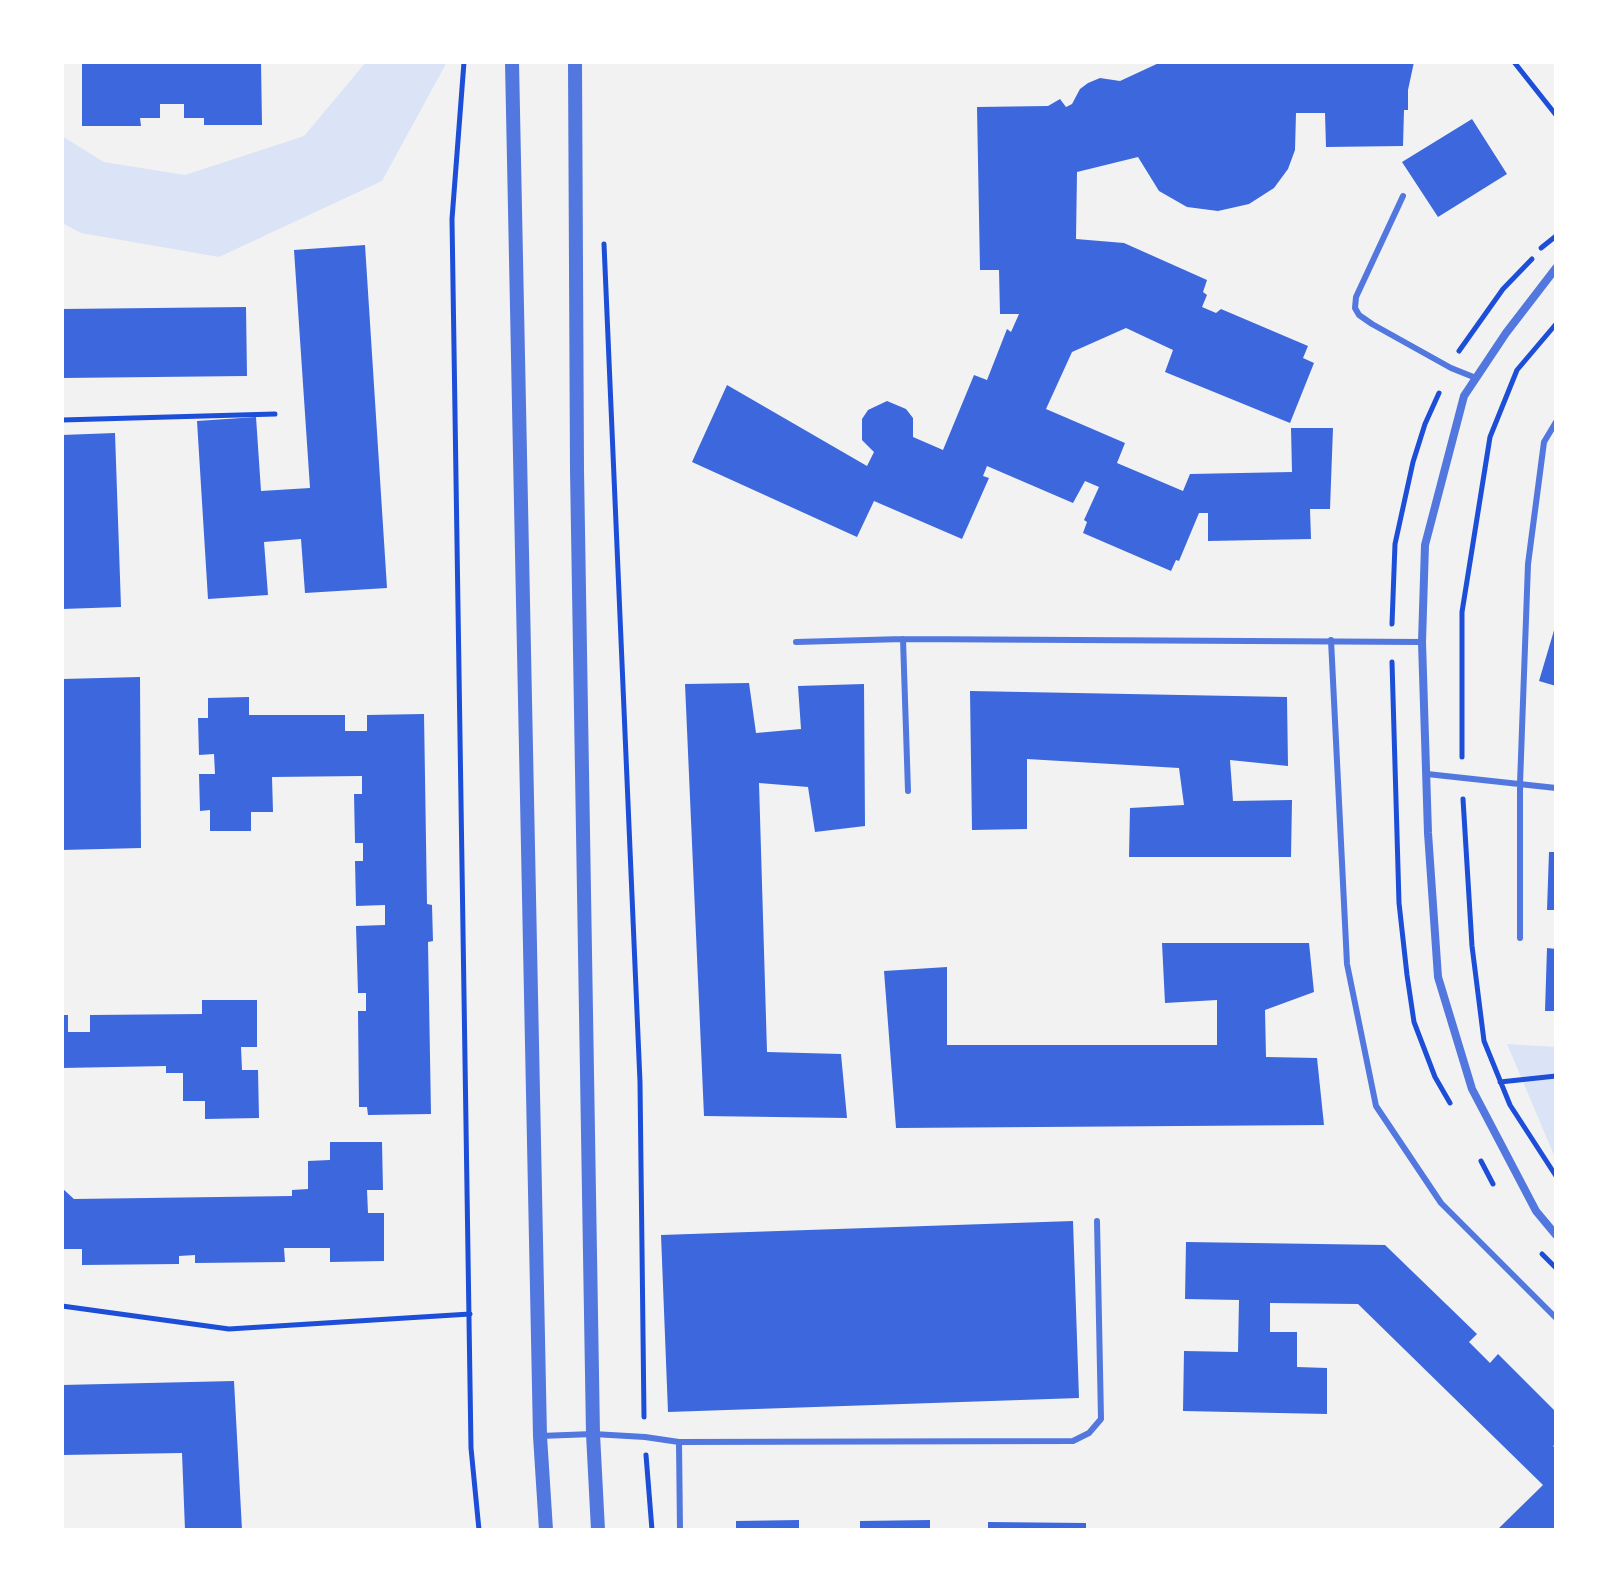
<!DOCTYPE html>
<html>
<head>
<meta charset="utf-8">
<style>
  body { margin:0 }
  #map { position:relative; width:1618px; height:1592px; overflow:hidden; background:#f2f2f2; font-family:"Exo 2",sans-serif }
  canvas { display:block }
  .frame { position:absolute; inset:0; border:64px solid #fff; pointer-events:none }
</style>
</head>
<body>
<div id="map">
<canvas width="1618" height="1592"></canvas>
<div class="frame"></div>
</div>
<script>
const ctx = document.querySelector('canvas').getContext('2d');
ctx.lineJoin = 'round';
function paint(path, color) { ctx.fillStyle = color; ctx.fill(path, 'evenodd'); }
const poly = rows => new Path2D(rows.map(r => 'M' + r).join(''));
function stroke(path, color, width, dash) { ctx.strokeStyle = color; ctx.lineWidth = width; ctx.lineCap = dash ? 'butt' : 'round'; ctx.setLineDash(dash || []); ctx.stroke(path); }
const green = poly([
  [366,62,447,62,382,181,219,257,81,233,62,223,62,136,104,162,185,175,304,136],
  [1507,1044,1556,1047,1556,1160]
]);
const building = poly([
  [82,62,261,62,262,125,204,125,204,118,184,118,184,104,160,104,160,118,140,118,141,126,82,126],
  [1161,62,1414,62,1408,90,1408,110,1404,110,1403,146,1326,147,1325,113,1296,113,1295,150,1288,169,1274,188,1249,204,1218,211,1187,207,1159,191,1138,157,1077,172,1076,239,1124,243,1207,280,1203,292,1207,295,1202,307,1216,313,1221,309,1308,346,1303,358,1314,363,1290,423,1165,372,1173,350,1126,328,1072,352,1046,409,1125,443,1117,463,1183,491,1190,474,1292,472,1291,428,1333,428,1330,509,1310,509,1311,539,1208,541,1208,513,1199,513,1179,561,1176,560,1171,571,1083,533,1087,522,1084,520,1099,487,1085,481,1073,503,987,466,983,476,989,478,962,539,874,501,857,537,692,462,727,385,867,466,874,452,862,440,862,419,868,410,887,401,906,409,913,418,913,437,943,450,974,375,987,380,1007,329,1011,332,1019,314,1000,314,999,270,980,270,977,107,1048,106,1060,99,1066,107,1072,104,1080,89,1088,83,1100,78,1120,81],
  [1472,119,1507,174,1438,217,1402,162],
  [365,245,387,588,305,593,301,539,264,542,268,595,208,599,197,421,256,417,261,491,310,488,294,250],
  [246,307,247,376,62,378,62,309],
  [115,433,121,607,62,609,62,435],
  [1555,627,1556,627,1556,686,1539,681],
  [140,677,141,848,62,850,62,679],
  [749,683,756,733,801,729,798,686,864,684,865,826,815,832,808,787,759,783,767,1052,841,1054,847,1118,704,1116,685,684],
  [970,691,1287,697,1288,766,1230,760,1233,801,1292,800,1291,857,1129,857,1130,808,1184,805,1179,768,1027,759,1027,829,972,830],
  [249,697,249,715,345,715,345,731,367,731,367,715,424,714,427,904,432,905,433,941,428,942,431,1114,368,1115,367,1107,359,1107,358,1011,366,1011,366,993,358,993,356,926,385,925,385,905,356,906,355,861,363,861,363,843,355,843,354,794,362,794,362,776,272,777,273,812,251,812,251,831,210,831,210,810,200,811,199,774,215,774,214,754,199,755,198,718,208,718,208,698],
  [1549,852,1556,852,1556,910,1547,910],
  [1162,943,1309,943,1314,992,1265,1010,1266,1057,1317,1058,1324,1125,896,1128,884,971,947,967,947,1045,1217,1045,1217,1000,1165,1003],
  [1547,948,1556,949,1556,1011,1545,1011],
  [202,1000,257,1000,257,1047,241,1047,242,1070,258,1070,259,1118,205,1119,205,1101,183,1101,183,1073,166,1073,166,1066,62,1068,62,1015,68,1015,68,1032,90,1032,90,1015,202,1014],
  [330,1142,382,1142,383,1190,367,1190,368,1213,384,1213,384,1261,330,1262,330,1248,284,1248,285,1262,195,1263,195,1255,179,1256,179,1264,82,1265,82,1249,62,1249,62,1188,74,1199,292,1196,292,1190,308,1189,308,1161,330,1160],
  [1073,1221,1079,1398,668,1412,661,1235],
  [1186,1242,1385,1245,1477,1334,1469,1342,1490,1363,1498,1354,1556,1412,1556,1444,1553,1446,1556,1449,1556,1530,1497,1530,1543,1485,1358,1304,1270,1303,1270,1332,1297,1332,1297,1367,1327,1368,1327,1414,1183,1411,1184,1351,1238,1352,1239,1300,1185,1299],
  [234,1381,242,1530,185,1530,182,1453,62,1455,62,1385],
  [799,1520,799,1530,736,1530,736,1521],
  [930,1520,930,1530,860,1530,860,1521],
  [988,1522,1086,1523,1086,1530,988,1530]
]);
const path = poly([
  [464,62,452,219,471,1448,479,1530],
  [1514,62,1556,115],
  [604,244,640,1082,644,1417],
  [1541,248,1556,236],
  [1459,351,1503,289,1532,259],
  [62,420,275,414],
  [1392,624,1395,544,1413,462,1425,424,1439,393],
  [1392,662,1399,903,1407,975,1414,1022,1435,1077,1450,1103],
  [1462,757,1462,612,1490,437,1517,370,1556,324],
  [1463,799,1472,946,1484,1041,1510,1105,1556,1176],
  [1500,1082,1556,1076],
  [1481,1161,1493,1184],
  [1542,1254,1556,1268],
  [62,1306,229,1329,470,1314],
  [646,1455,652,1530]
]);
const service = poly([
  [1403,196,1356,297,1355,308,1359,315,1372,324,1451,368,1476,378],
  [903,639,908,791],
  [1331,640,1347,964,1376,1106,1441,1203,1556,1318],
  [796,642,903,639,1422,642],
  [1427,774,1556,788],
  [1520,938,1520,784,1528,564,1544,442,1556,422],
  [540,1436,593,1434,645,1437,679,1442,1073,1441,1089,1433,1101,1419,1097,1221],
  [679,1442,680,1530]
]);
const minor = poly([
  [1556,268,1506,333,1464,396,1425,545,1422,642,1428,833,1438,977,1472,1089,1536,1211,1556,1235]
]);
const tertiary = poly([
  [512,62,540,1436,546,1530],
  [575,62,577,470,593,1434,598,1530]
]);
paint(green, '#dbe4f7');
paint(building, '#3d67dc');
stroke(path, '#1d4ed8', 5);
stroke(service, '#5277de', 6);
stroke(minor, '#5277de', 8);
stroke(tertiary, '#5277de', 14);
</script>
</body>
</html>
